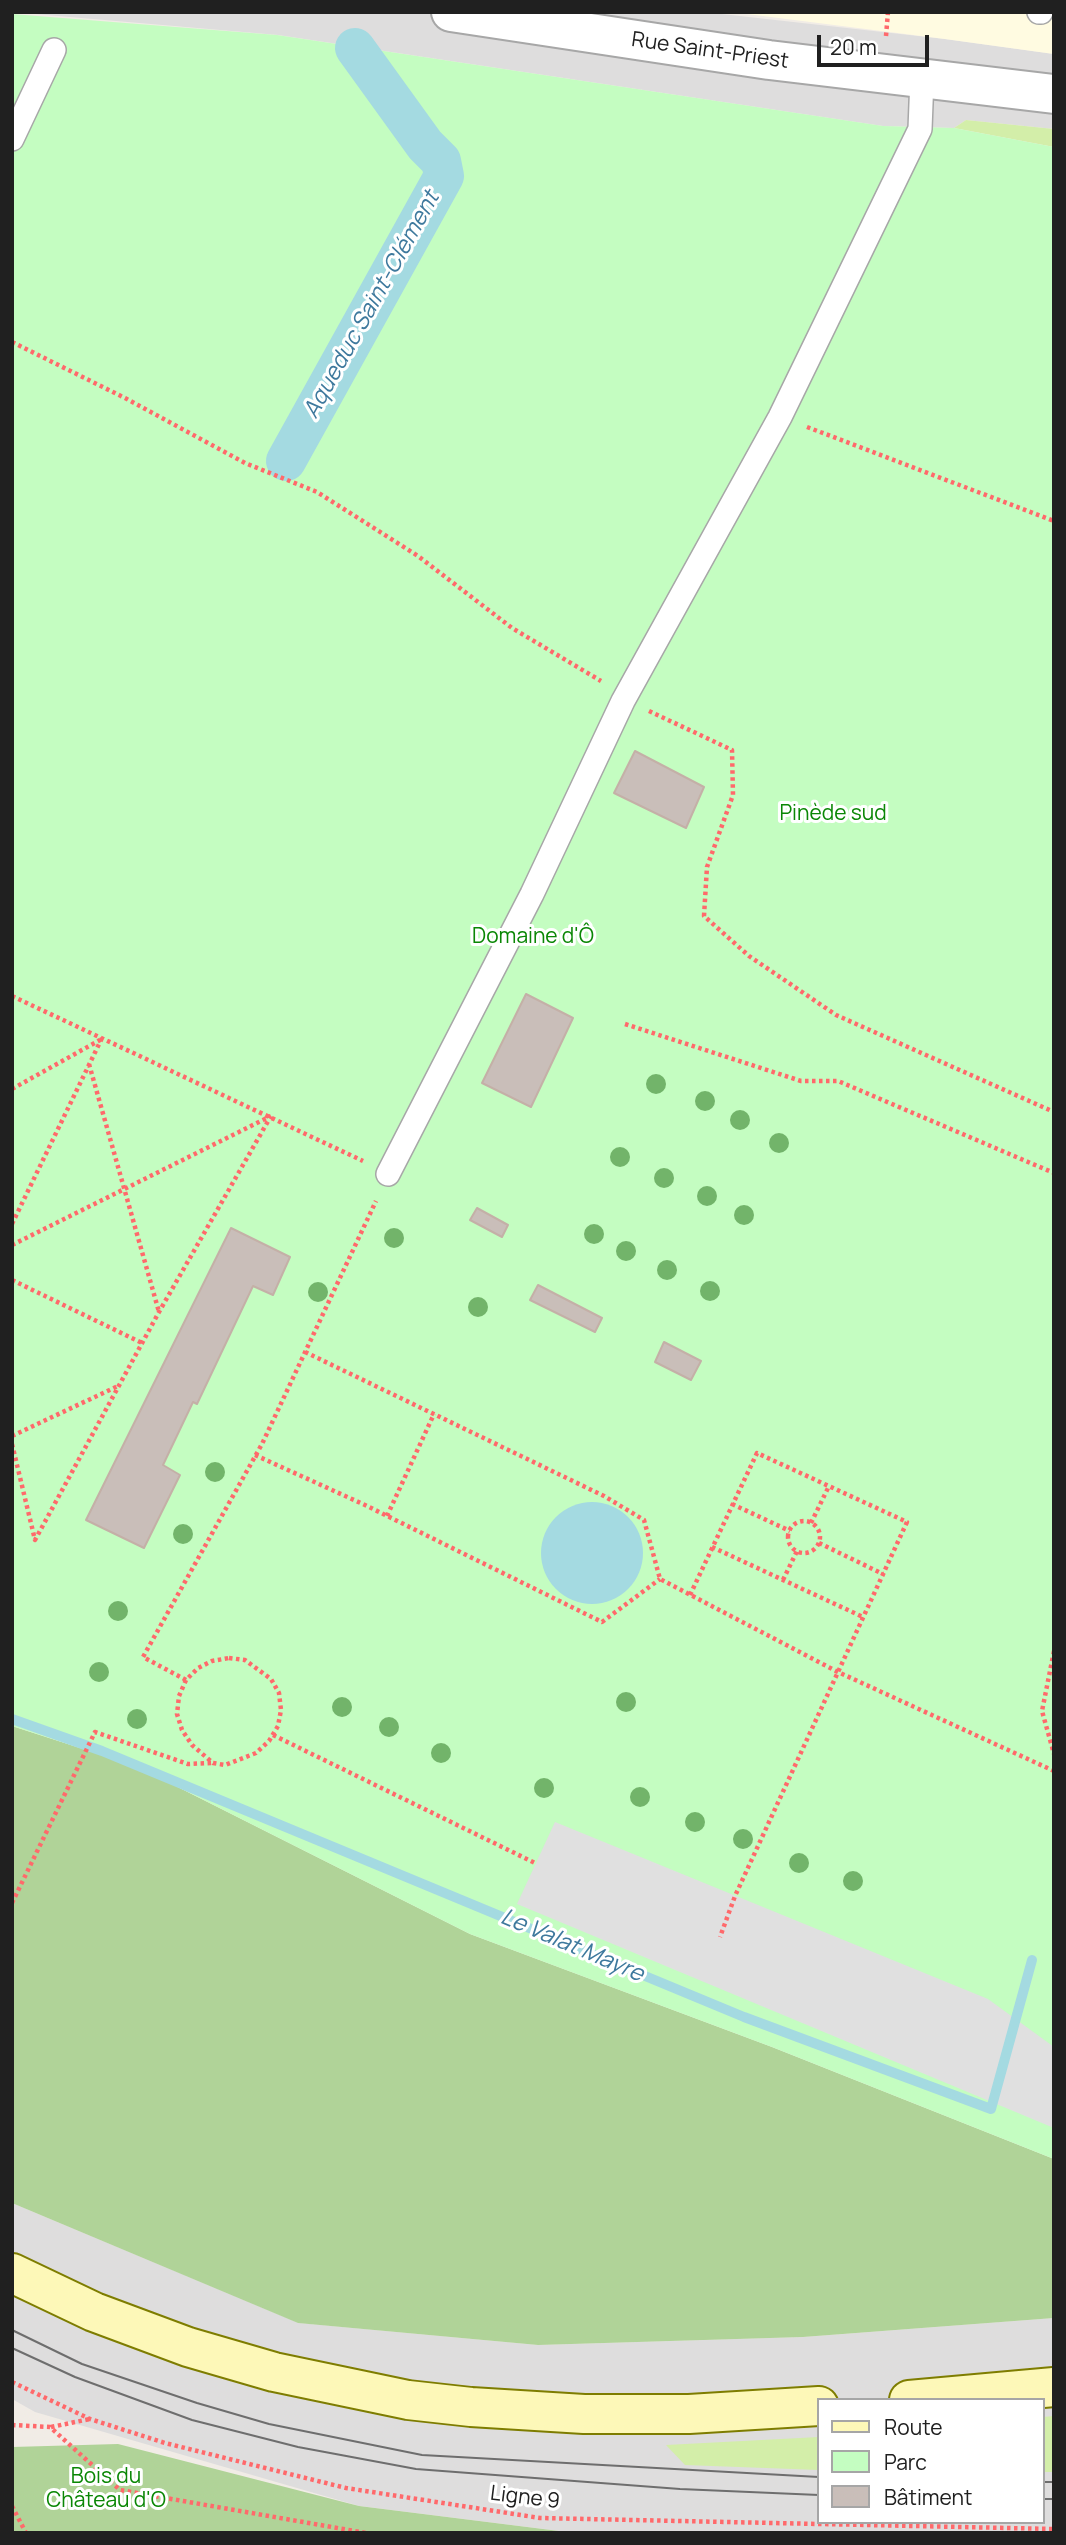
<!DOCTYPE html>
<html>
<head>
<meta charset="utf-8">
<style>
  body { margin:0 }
  #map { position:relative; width:1066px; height:2545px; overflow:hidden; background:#f1ece6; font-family:Manrope,sans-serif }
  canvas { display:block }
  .frame { position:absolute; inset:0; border:14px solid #202020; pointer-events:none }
  .legend { position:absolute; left:817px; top:2398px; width:228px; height:126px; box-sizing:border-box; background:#fff; border:2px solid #a6a6a6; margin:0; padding:9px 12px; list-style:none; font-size:21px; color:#202020 }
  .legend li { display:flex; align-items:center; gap:14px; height:35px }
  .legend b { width:35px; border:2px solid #a6a6a6 }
  .scale { position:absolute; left:817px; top:35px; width:112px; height:32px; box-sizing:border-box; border:4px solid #202020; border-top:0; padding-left:9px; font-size:21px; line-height:24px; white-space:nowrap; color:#202020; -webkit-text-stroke:5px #fff; paint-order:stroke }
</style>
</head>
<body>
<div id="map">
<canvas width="1066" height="2545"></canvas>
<div class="frame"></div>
<ul class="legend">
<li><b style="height:9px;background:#fdf8b8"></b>Route</li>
<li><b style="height:19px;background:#c4fdc1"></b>Parc</li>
<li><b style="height:19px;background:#c9beb9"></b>Bâtiment</li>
</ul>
<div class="scale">20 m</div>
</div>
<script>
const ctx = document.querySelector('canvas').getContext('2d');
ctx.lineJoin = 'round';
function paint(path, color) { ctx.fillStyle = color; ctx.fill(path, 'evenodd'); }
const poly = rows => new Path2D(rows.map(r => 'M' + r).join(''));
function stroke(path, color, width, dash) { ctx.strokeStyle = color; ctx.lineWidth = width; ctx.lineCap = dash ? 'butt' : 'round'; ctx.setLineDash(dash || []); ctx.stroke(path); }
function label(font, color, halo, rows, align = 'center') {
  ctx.font = font + ' Manrope,sans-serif'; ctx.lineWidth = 6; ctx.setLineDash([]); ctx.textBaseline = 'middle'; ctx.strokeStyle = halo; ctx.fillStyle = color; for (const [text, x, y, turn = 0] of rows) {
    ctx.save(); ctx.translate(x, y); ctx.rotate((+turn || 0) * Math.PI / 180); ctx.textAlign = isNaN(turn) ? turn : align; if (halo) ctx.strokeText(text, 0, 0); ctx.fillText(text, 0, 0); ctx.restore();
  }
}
const residential = poly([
  [12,12,704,12,945,39,1054,54,1054,129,966,120,954,128,883,126,278,35],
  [12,2203,299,2323,538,2345,803,2337,1054,2318,1054,2533,575,2533,359,2506,35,2412,12,2399],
  [819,2400,1043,2400,1043,2522,819,2522]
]);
const education = poly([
  [731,12,1054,12,1054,54,945,39]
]);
const grass = poly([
  [966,120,1054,129,1054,147,954,128],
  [1054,2416,1054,2472,1043,2472,1043,2417],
  [819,2437,819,2470,685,2465,666,2445]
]);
const forest = poly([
  [12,1726,136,1766,470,1934,772,2047,1054,2159,1054,2318,803,2337,538,2345,298,2323,12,2203],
  [118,2444,359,2506,575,2533,12,2533,12,2447]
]);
const park = poly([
  [12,14,277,35,883,126,954,128,1054,147,1054,2159,772,2047,470,1934,136,1766,12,1726]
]);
const parking = poly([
  [555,1822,988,1999,1054,2047,1054,2128,517,1904]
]);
const water = poly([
  '541 1553a51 51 0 1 1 102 0a51 51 0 1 1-102 0Z'
]);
const stream = poly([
  [12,1719,102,1751,744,2017,991,2109,1032,1960]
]);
const canal = poly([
  [286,461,444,176,441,161,425,145,355,48]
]);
const building = poly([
  [635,751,704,787,686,828,614,793,635,751],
  [526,994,573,1018,531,1107,482,1083,526,994],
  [477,1208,508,1225,502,1237,470,1220,477,1208],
  [231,1228,290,1257,273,1295,253,1286,197,1404,193,1402,163,1465,180,1475,144,1548,86,1520,231,1228],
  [538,1285,602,1318,595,1332,530,1300,538,1285],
  [664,1342,701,1361,691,1380,655,1362,664,1342]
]);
const path = poly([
  [886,36,888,12],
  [12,342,125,398,245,463,317,492,418,556,512,628,601,681],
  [807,427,1054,521],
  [649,711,732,750,733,795,707,867,704,916,749,956,836,1015,1054,1112],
  [12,996,363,1161],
  [625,1024,801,1081,838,1081,1054,1173],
  [89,1064,159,1312],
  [12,1089,100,1040],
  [12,1224,102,1038],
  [12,1245,271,1116],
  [12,1280,142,1343],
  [305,1352,604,1496,644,1520,660,1579,838,1672,1054,1771],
  [12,1436,118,1386],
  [12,1444,35,1540,159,1312,271,1116],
  [255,1455,365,1505,602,1622,660,1579],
  [732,1504,790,1531],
  [387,1516,434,1414],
  '788 1537a16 16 0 1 1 32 0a16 16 0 1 1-32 0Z',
  [811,1523,829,1486],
  [819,1543,883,1574],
  [712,1547,863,1617],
  [783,1580,797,1551],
  [690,1595,757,1453,907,1522,735,1896,720,1937],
  [1054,1651,1042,1711,1054,1754],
  [229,1658,245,1660,271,1679,279,1693,281,1710,278,1726,269,1741,256,1753,225,1765,213,1763,192,1745,182,1730,177,1714,179,1696,186,1680,198,1668,212,1661,229,1658],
  [186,1680,143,1657,262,1444,376,1201],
  [273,1735,537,1864],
  [12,1903,95,1732,188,1764,212,1763],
  [12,2382,90,2419,165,2443,346,2488,540,2518,1054,2529],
  [12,2425,50,2427,120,2490,366,2533],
  [51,2427,90,2419],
  [12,2506,26,2533]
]);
const service = poly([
  [1039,12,1041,12],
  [12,139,54,50],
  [388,1174,532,894,623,701,780,417,920,129,922,78]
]);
const minor = poly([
  [451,12,769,60,1054,94]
]);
const secondary = poly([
  [12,2273,94,2312,188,2347,274,2372,408,2400,471,2407,584,2414,689,2414,819,2406],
  [909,2400,1054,2387]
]);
const tram = poly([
  [12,2330,82,2364,197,2403,269,2424,422,2455,819,2477],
  [12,2348,75,2377,192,2420,298,2447,416,2469,680,2489,819,2495],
  [1043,2482,1054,2482],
  [1043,2499,1054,2499]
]);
const trees = [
  [656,1084],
  [705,1101],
  [740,1120],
  [779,1143],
  [620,1157],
  [664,1178],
  [707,1196],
  [744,1215],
  [594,1234],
  [394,1238],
  [626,1251],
  [667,1270],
  [710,1291],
  [318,1292],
  [478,1307],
  [215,1472],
  [183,1534],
  [118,1611],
  [99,1672],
  [626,1702],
  [342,1707],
  [137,1719],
  [389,1727],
  [441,1753],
  [544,1788],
  [640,1797],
  [695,1822],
  [743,1839],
  [799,1863],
  [853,1881]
];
const streetNames = [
  ["Rue Saint-Priest",710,51,8],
  ["Ligne 9",525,2498,7]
];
const parkNames = [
  ["Pinède sud",833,814],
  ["Domaine d'Ô",533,937],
  ["Bois du",106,2477],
  ["Château d'O",106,2501]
];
const waterNames = [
  ["Aqueduc Saint-Clément",372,305,-61],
  ["Le Valat Mayre",572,1946,23]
];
paint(residential, '#dedddd');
paint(education, '#fffbe1');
paint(grass, '#d3eea9');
paint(forest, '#b0d398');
paint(park, '#c4fdc1');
paint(parking, '#e0e0e0');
paint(water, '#a4dae1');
stroke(stream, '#a4dae1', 10);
stroke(canal, '#a4dae1', 40);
paint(building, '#c9beb9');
stroke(building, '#c4b0a7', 2);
stroke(service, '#a7a7a7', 26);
stroke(minor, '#a7a7a7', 42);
stroke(secondary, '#7e7d00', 42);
stroke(path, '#ff696b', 4.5, [3.5, 3.5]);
stroke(service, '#fff', 23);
stroke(minor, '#fff', 38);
stroke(secondary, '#fdf8b8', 38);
stroke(tram, '#6e6e6e', 2);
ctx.fillStyle = '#72b46a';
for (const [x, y] of trees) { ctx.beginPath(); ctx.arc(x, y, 10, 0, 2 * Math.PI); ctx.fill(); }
label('21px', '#202020', '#fff', streetNames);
label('21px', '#0a8705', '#fff', parkNames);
label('italic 23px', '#3e799d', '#fff', waterNames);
</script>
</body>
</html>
